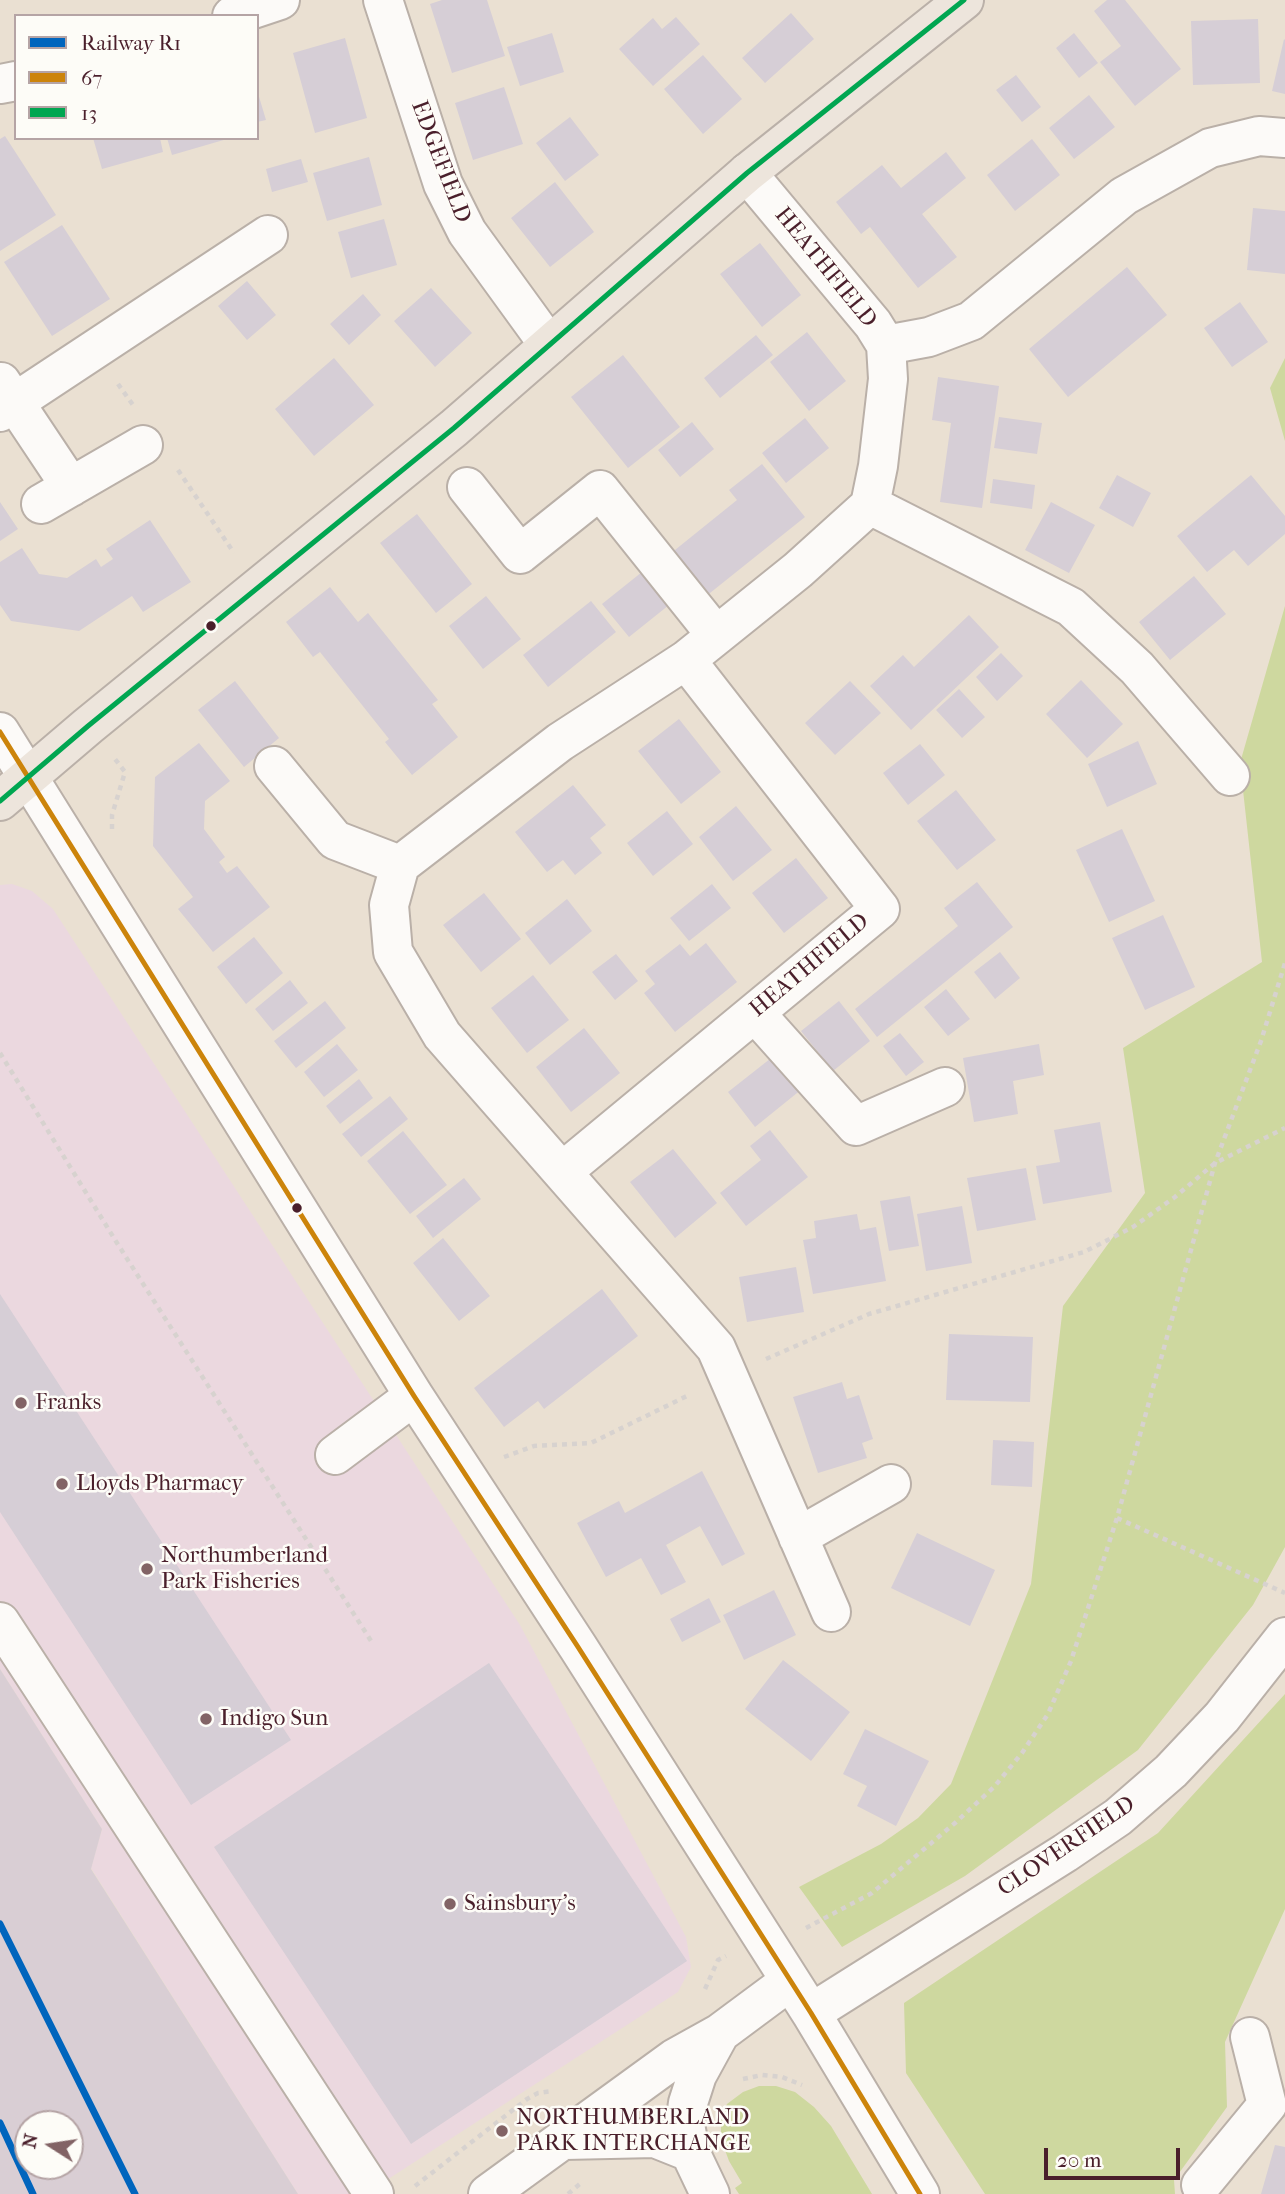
<!DOCTYPE html>
<html>
<head>
<meta charset="utf-8">
<style>
  body { margin:0 }
  #map { position:relative; width:1285px; height:2194px; overflow:hidden; background:#eae0d2; font-family:"IM FELL French Canon",serif }
  canvas { display:block }
  .legend { position:absolute; left:14px; top:14px; width:245px; height:126px; box-sizing:border-box; background:#fdfcf7; border:2px solid #b5a4a5; margin:0; padding:9px 12px; list-style:none; font-size:21px; color:#4a1f2b }
  .legend li { display:flex; align-items:center; gap:14px; height:35px }
  .legend b { width:35px; border:2px solid #b5a4a5 }
  .north { position:absolute; left:14px; top:2110px; width:70px; height:70px; box-sizing:border-box; background:#fdfcf7; border:2px solid #b5a4a5; border-radius:50%; rotate:282deg; font-size:19px; font-weight:700; line-height:28px; text-align:center; color:#4a1f2b }
  .north::after { content:''; display:block; margin:auto; width:24px; height:32px; background:#826365; clip-path:polygon(50% 0,100% 100%,50% 72%,0 100%) }
  .scale { position:absolute; left:1044px; top:2148px; width:136px; height:32px; box-sizing:border-box; border:4px solid #4a1f2b; border-top:0; padding-left:9px; font-size:21px; line-height:24px; white-space:nowrap; color:#4a1f2b; -webkit-text-stroke:5px #fdfcf7; paint-order:stroke }
</style>
</head>
<body>
<div id="map">
<canvas width="1285" height="2194"></canvas>
<ul class="legend">
<li><b style="height:9px;background:#0065bd"></b>Railway R1</li>
<li><b style="height:9px;background:#cc840b"></b>67</li>
<li><b style="height:9px;background:#00a651"></b>13</li>
</ul>
<div class="north">N</div>
<div class="scale">20 m</div>
</div>
<script>
const ctx = document.querySelector('canvas').getContext('2d');
ctx.lineJoin = 'round';
function paint(path, color) { ctx.fillStyle = color; ctx.fill(path, 'evenodd'); }
const poly = rows => new Path2D(rows.map(r => 'M' + r).join(''));
function stroke(path, color, width, dash) { ctx.strokeStyle = color; ctx.lineWidth = width; ctx.lineCap = dash ? 'butt' : 'round'; ctx.setLineDash(dash || []); ctx.stroke(path); }
function label(font, color, halo, rows, align = 'center') {
  ctx.font = font + ' "IM FELL French Canon",serif'; ctx.lineWidth = 5; ctx.setLineDash([]); ctx.textBaseline = 'middle'; ctx.strokeStyle = halo; ctx.fillStyle = color; for (const [text, x, y, turn = 0] of rows) {
    ctx.save(); ctx.translate(x, y); ctx.rotate((+turn || 0) * Math.PI / 180); ctx.textAlign = isNaN(turn) ? turn : align; if (halo) ctx.strokeText(text, 0, 0); ctx.fillText(text, 0, 0); ctx.restore();
  }
}
const built = poly([
  [12,884,32,891,53,909,520,1625,686,1937,691,1967,678,1992,365,2194,298,2194,91,1868,102,1829,0,1669,0,885]
]);
const industrial = poly([
  [0,1669,102,1829,91,1869,298,2194,0,2194],
  [28,2124,70,2124,70,2166,28,2166]
]);
const green = poly([
  [1285,358,1285,441,1270,388],
  [1285,606,1285,1547,1253,1605,1138,1750,965,1876,842,1947,799,1887,881,1844,918,1818,951,1784,1031,1584,1063,1306,1145,1193,1123,1048,1262,962,1240,763],
  [1285,1694,1285,1909,1225,2042,1227,2107,1174,2180,1175,2194,985,2194,906,2073,904,2003,1158,1833],
  [759,2086,776,2086,795,2092,814,2107,831,2126,872,2194,739,2194,735,2188,742,2183,729,2161,721,2139,721,2117,727,2104,743,2092]
]);
const building = poly([
  [442,0,487,0,505,56,452,73,430,4],
  [1107,0,1125,0,1181,69,1135,106,1100,62,1121,46,1094,11],
  [791,13,814,39,765,83,742,58],
  [676,17,700,44,653,86,619,49,653,18,662,29],
  [1258,19,1260,83,1193,85,1191,21],
  [552,33,564,72,520,86,507,47],
  [1074,33,1098,63,1079,78,1056,48],
  [345,38,367,118,315,133,293,53],
  [1284,39,1285,40,1285,94,1272,91],
  [703,55,742,99,703,134,664,89],
  [1016,75,1041,107,1022,122,996,90],
  [504,87,523,144,473,160,455,103],
  [257,90,266,120,257,122],
  [1089,95,1115,127,1074,159,1049,128],
  [570,117,599,155,565,181,536,143],
  [5,136,56,215,0,251,0,139],
  [93,138,160,138,163,152,102,169],
  [167,138,227,138,227,139,172,155],
  [1032,139,1060,175,1015,211,987,175],
  [946,152,966,178,922,214,957,257,918,288,870,227,861,234,836,202,882,165,901,188],
  [369,157,382,205,327,221,313,173],
  [301,159,308,182,272,192,266,169],
  [555,182,594,232,550,267,511,218],
  [1253,208,1285,211,1285,274,1247,270],
  [384,219,397,265,351,278,338,232],
  [62,225,110,299,52,336,4,262],
  [760,243,801,295,762,327,720,274],
  [1127,267,1167,315,1068,397,1029,349],
  [247,281,276,315,247,340,218,306],
  [431,288,472,333,435,367,394,321],
  [363,294,381,315,349,345,330,324],
  [1240,302,1268,342,1232,367,1204,328],
  [807,332,846,381,809,411,770,362],
  [756,335,773,355,720,398,704,378],
  [623,355,680,427,628,468,571,397],
  [334,358,374,405,314,456,275,409],
  [938,377,999,386,982,508,940,502,951,423,932,420],
  [999,417,1042,423,1037,454,994,448],
  [805,418,829,448,786,483,762,453],
  [692,422,714,449,680,477,658,450],
  [762,464,805,517,705,597,670,554,737,500,729,490],
  [1117,475,1151,493,1133,527,1099,508],
  [1251,475,1285,516,1285,534,1248,566,1234,550,1207,572,1177,536],
  [993,479,1035,485,1032,509,990,503],
  [0,502,18,529,0,541],
  [1051,502,1095,525,1069,573,1025,550],
  [417,514,472,584,436,613,380,543],
  [150,520,191,582,143,612,132,596,79,631,11,621,0,605,0,562,22,548,39,574,67,578,96,559,101,567,113,559,106,549],
  [642,572,669,605,629,637,602,604],
  [1194,576,1226,614,1170,660,1139,622],
  [330,587,358,622,368,613,438,700,432,704,458,737,412,775,385,742,389,739,320,652,313,657,286,622],
  [486,596,521,639,483,669,449,626],
  [591,601,616,632,548,687,523,655],
  [969,615,999,647,911,730,870,686,903,655,914,667],
  [1001,653,1023,676,997,701,976,677],
  [1081,680,1123,724,1087,758,1046,714],
  [235,681,279,738,244,767,198,710],
  [850,681,881,713,835,755,805,723],
  [959,689,985,717,962,738,936,710],
  [679,719,721,772,681,804,638,751],
  [1138,741,1157,784,1107,807,1088,764],
  [199,743,230,781,205,801,204,829,225,857,219,862,227,873,237,866,270,907,213,952,178,909,193,897,153,846,155,777],
  [920,744,945,775,908,805,883,773],
  [573,785,606,825,590,838,602,853,575,875,563,860,547,872,515,832],
  [956,790,996,840,957,870,917,821],
  [736,806,772,850,733,881,699,837],
  [667,811,693,844,653,876,627,843],
  [1122,829,1155,901,1109,922,1076,850],
  [796,858,828,898,784,933,752,893],
  [977,882,1013,927,877,1037,855,1009,958,926,944,908],
  [712,884,731,908,689,941,670,918],
  [484,893,521,939,481,972,443,925],
  [567,899,592,931,550,965,525,933],
  [1163,915,1195,987,1145,1010,1112,938],
  [254,937,283,973,246,1004,217,967],
  [706,943,737,982,675,1032,644,993,655,984,645,971,680,944,690,956],
  [1000,952,1020,978,995,999,974,972],
  [616,954,638,981,615,1000,592,972],
  [533,975,569,1020,527,1053,491,1008],
  [290,980,308,1003,273,1031,255,1009],
  [946,989,970,1019,948,1036,924,1007],
  [325,1001,346,1028,296,1068,274,1041],
  [839,1001,870,1041,833,1071,801,1031],
  [584,1028,620,1073,571,1112,536,1067],
  [900,1033,924,1062,906,1076,883,1046],
  [337,1044,358,1070,324,1097,304,1072],
  [1039,1044,1044,1075,1013,1081,1018,1114,974,1122,963,1058],
  [775,1055,802,1089,755,1127,728,1092],
  [359,1079,373,1098,340,1124,326,1106],
  [390,1096,408,1119,361,1157,342,1134],
  [1100,1122,1112,1192,1043,1204,1036,1166,1060,1162,1054,1130],
  [770,1130,808,1177,746,1226,720,1193,761,1160,750,1146],
  [403,1131,447,1185,410,1214,367,1161],
  [673,1149,717,1203,675,1238,630,1182],
  [1026,1168,1036,1220,977,1231,967,1178],
  [464,1178,481,1199,433,1238,416,1216],
  [910,1196,919,1246,889,1251,880,1201],
  [962,1206,972,1263,926,1271,917,1214],
  [857,1214,860,1230,876,1227,886,1281,813,1294,803,1240,816,1238,814,1221],
  [443,1238,490,1296,459,1321,413,1263],
  [796,1267,804,1312,747,1322,739,1277],
  [602,1289,638,1336,544,1409,538,1401,504,1427,474,1388],
  [0,1294,291,1740,191,1805,0,1512],
  [949,1334,1033,1337,1030,1402,946,1400],
  [842,1382,847,1399,859,1395,873,1439,862,1443,867,1458,818,1473,793,1397],
  [993,1440,1034,1442,1032,1487,991,1485],
  [702,1471,745,1554,722,1566,700,1526,666,1545,686,1582,661,1595,641,1558,606,1577,577,1523,619,1501,625,1513],
  [917,1533,995,1570,970,1626,891,1588],
  [774,1590,796,1635,744,1660,723,1615],
  [709,1598,721,1622,682,1642,670,1619],
  [783,1660,850,1712,811,1761,745,1709],
  [489,1663,687,1961,411,2144,214,1847],
  [865,1729,929,1761,896,1826,857,1806,867,1786,843,1774],
  [1275,2145,1285,2147,1285,2194,1261,2194]
]);
const path = poly([
  [118,384,133,405],
  [178,470,234,553],
  [112,829,112,815,125,772,115,759],
  [0,1053,117,1243,373,1644],
  [766,1359,869,1314,1084,1252,1133,1227,1175,1197,1215,1163,1285,1128],
  [504,1457,534,1446,591,1443,689,1395],
  [1117,1518,1285,1593],
  [806,1928,872,1893,955,1823,994,1787,1022,1753,1048,1714,1071,1661,1117,1518,1215,1163,1261,1041,1285,963],
  [705,1989,718,1960,726,1956],
  [743,2079,762,2075,782,2077,802,2085],
  [415,2186,527,2099,538,2093,553,2091],
  [568,2194,581,2183]
]);
const minor = poly([
  [383,0,443,184,467,232,549,345],
  [232,16,280,0],
  [0,84,16,81],
  [747,173,873,324,886,345,888,379,878,466,870,505,798,570,686,660,560,742,400,865,389,905,393,952,442,1035,716,1348,831,1612],
  [886,345,929,337,971,321,1124,196,1210,148,1259,136,1285,138],
  [1,382,71,487],
  [0,412,268,235],
  [467,487,520,554,600,490,716,635],
  [41,504,143,445],
  [870,505,1071,607,1137,668,1230,776],
  [0,732,414,1396,578,1647,811,2013,920,2194],
  [274,766,335,840,400,865],
  [755,1013,856,1126,945,1087],
  [562,1172,880,909,686,660],
  [335,1455,414,1396],
  [798,1537,891,1484],
  [0,1622,374,2194],
  [811,2013,1065,1853,1118,1817,1171,1771,1222,1717,1285,1637],
  [565,2140,655,2138,690,2152],
  [1201,2185,1267,2105,1250,2037],
  [488,2194,675,2058,720,2033,790,1981],
  [710,2194,690,2152,685,2124,688,2103,697,2075,720,2033]
]);
const major = poly([
  [0,801,88,726,454,428,747,173,964,0]
]);
const bus1 = poly([
  [0,732,414,1396,578,1647,811,2013,920,2194]
]);
const bus2 = poly([
  [0,801,88,726,454,428,747,173,964,0]
]);
const rail1 = poly([
  [0,1924,135,2194],
  [0,2123,33,2194]
]);
const markers = [
  [211,626,6,"#4a1f2b"],
  [297,1208,6,"#4a1f2b"],
  [21,1403,7,"#826365"],
  [62,1484,7,"#826365"],
  [147,1569,7,"#826365"],
  [206,1719,7,"#826365"],
  [450,1904,7,"#826365"],
  [502,2131,7,"#826365"]
];
const streetNames = [
  ["EDGEFIELD",440,162,69],
  ["HEATHFIELD",825,268,51],
  ["HEATHFIELD",810,966,-40],
  ["CLOVERFIELD",1067,1847,-34]
];
const poiNames = [
  ["Franks",35,1403],
  ["Lloyds Pharmacy",76,1484],
  ["Northumberland",161,1556],
  ["Park Fisheries",161,1582],
  ["Indigo Sun",220,1719],
  ["Sainsbury's",464,1904],
  ["NORTHUMBERLAND",516,2118],
  ["PARK INTERCHANGE",516,2144]
];
paint(built, '#ebd8df');
paint(industrial, '#d9ced4');
paint(green, '#ced89f');
paint(building, '#d6ced6');
stroke(minor, '#bab0a8', 42);
stroke(major, '#bab0a8', 42);
stroke(path, '#d7d2cf', 4.5, [5, 5]);
stroke(minor, '#fcfaf8', 38);
stroke(major, '#ede5dc', 38);
stroke(bus1, '#cc840b', 5);
stroke(bus2, '#00a651', 5);
stroke(rail1, '#0065bd', 7);
for (const [x, y, r, color] of markers) { const dot = new Path2D(); dot.arc(x, y, r, 0, 2 * Math.PI); ctx.fillStyle = color; ctx.fill(dot); stroke(dot, '#fdfcf7', 2.5); }
label('23px', '#4a1f2b', '#fdfcf7', streetNames);
label('23px', '#4a1f2b', '#fdfcf7', poiNames, 'left');
</script>
</body>
</html>
